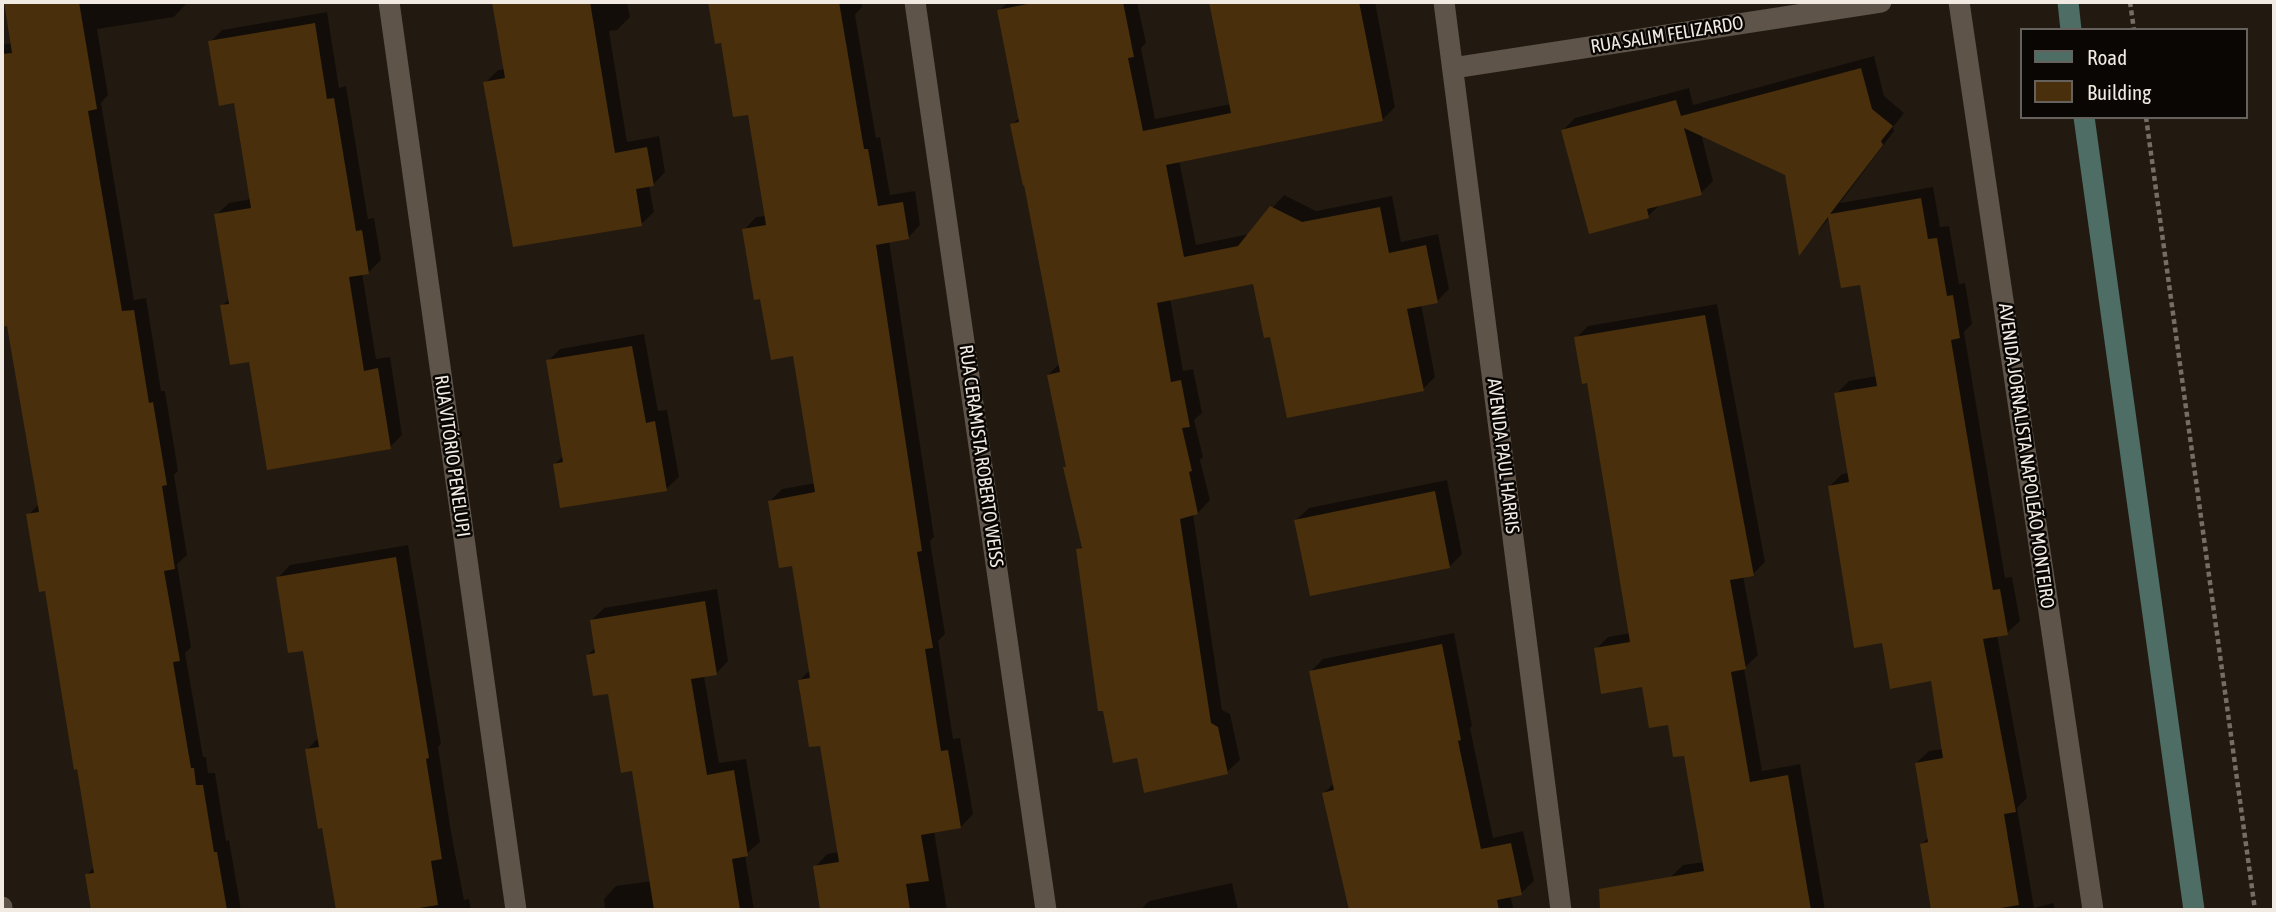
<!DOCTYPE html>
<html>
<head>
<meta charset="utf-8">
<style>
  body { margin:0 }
  #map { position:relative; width:2276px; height:912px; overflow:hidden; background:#221a11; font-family:"Asap Condensed",sans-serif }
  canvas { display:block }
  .frame { position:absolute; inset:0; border:4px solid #f0eae3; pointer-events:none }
  .legend { position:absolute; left:2020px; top:28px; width:228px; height:91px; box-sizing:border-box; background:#090603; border:2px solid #65615d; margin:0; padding:9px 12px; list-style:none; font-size:21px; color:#f0eae3 }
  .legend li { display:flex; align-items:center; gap:14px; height:35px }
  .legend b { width:35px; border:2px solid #65615d }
</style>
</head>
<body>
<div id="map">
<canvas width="2276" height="912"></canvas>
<div class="frame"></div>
<ul class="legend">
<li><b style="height:9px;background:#4e6d64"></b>Road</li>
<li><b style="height:19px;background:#492f0b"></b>Building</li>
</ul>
</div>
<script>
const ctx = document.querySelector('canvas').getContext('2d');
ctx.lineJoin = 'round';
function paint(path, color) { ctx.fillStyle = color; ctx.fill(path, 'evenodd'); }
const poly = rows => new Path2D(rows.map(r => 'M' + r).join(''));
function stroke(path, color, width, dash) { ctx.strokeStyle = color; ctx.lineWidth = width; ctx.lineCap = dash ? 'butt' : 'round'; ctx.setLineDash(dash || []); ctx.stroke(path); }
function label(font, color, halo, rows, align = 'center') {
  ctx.font = font + ' "Asap Condensed",sans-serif'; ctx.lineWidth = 5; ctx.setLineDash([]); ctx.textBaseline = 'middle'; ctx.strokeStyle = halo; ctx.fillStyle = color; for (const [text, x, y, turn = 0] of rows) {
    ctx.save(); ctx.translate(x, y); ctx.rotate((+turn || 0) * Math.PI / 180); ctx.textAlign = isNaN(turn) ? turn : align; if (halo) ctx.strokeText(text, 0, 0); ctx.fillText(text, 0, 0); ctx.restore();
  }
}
const shadow = poly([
  [5,2,186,2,186,4,174,17,97,29,108,95,101,103,134,300,146,298,161,391,165,391,178,471,174,475,187,555,177,564,191,647,185,653,203,757,206,757,208,773,215,773,226,841,229,840,241,910,93,910,87,875,94,867,47,589,28,515,39,504,9,324,2,325,2,45,12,43],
  [494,2,627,2,630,17,617,30,609,31,627,142,659,136,665,172,653,185,649,185,654,212,641,224,485,83,498,70,505,69],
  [710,2,861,2,862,7,855,15,876,138,880,137,890,195,915,191,920,225,908,238,889,241,934,537,930,541,945,634,938,641,953,739,960,738,973,814,961,827,934,831,947,910,822,910,815,867,827,854,840,852,822,743,799,681,811,669,794,564,770,501,782,489,816,483,794,354,762,297,744,230,756,217,766,216,750,113,723,41,717,42],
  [1008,2,1137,2,1146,43,1141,48,1155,119,1231,104,1210,2,1375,2,1395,107,1382,120,1179,160,1196,245,1249,234,1284,195,1316,211,1392,196,1401,242,1438,234,1449,289,1437,301,1421,304,1435,377,1423,389,1272,335,1254,282,1170,298,1183,371,1193,369,1202,413,1194,420,1203,457,1200,460,1210,500,1198,513,1193,514,1222,710,1230,714,1240,760,1227,772,1138,756,1078,550,1083,545,1065,468,1067,466,1048,375,1060,363,1012,125,1020,117,999,11],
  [327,12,339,88,346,86,368,219,374,218,381,260,369,272,362,273,376,359,390,357,402,435,390,447,251,360,222,306,230,298,216,215,229,203,251,199,235,101,210,42,222,30],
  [1874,56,1884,96,1904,113,1893,127,1894,131,1840,203,1933,187,1940,227,1949,226,1959,284,1965,283,1972,324,1964,332,2005,578,2012,577,2020,621,2007,633,1997,635,2027,798,2017,808,2034,908,2053,903,2055,910,1933,910,1922,844,1929,837,1916,763,1929,751,1943,749,1932,679,1883,641,1829,487,1842,474,1850,473,1836,394,1849,381,1877,376,1861,283,1830,217,1800,252,1787,174,1701,134,1713,181,1701,193,1661,204,1648,216,1563,130,1575,118,1689,88,1693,105],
  [1717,304,1765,562,1753,574,1743,576,1758,655,1744,668,1762,771,1800,764,1825,910,1676,910,1670,878,1683,865,1704,862,1685,754,1670,723,1643,685,1596,649,1608,637,1631,633,1589,381,1576,338,1588,326],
  [644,334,658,411,667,410,679,477,666,489,555,464,564,455,548,361,560,349],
  [1447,480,1462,554,1449,567,1296,520,1309,508],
  [408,545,441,744,438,747,451,832,464,900,469,899,471,910,338,910,324,826,307,750,319,737,305,649,278,578,290,565],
  [717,589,728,661,716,674,704,676,719,763,746,759,760,842,745,855,754,910,605,910,604,899,616,886,651,881,633,769,609,692,588,655,596,647,592,620,604,608],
  [1454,633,1472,726,1470,728,1493,838,1523,831,1534,881,1521,893,1510,895,1513,908,1511,910,1350,910,1324,793,1334,783,1311,671,1323,659],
  [1232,883,1238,910,1140,910,1149,901]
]);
const building = poly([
  [4,2,79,2,97,109,88,111,122,311,134,310,149,403,153,402,167,485,162,486,175,569,164,571,180,661,173,662,191,768,194,768,196,785,203,785,214,852,217,852,227,910,91,910,85,874,94,873,77,769,74,770,45,591,39,592,26,514,39,512,7,326,2,327,2,54,12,53],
  [492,2,590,2,615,153,647,147,654,186,636,189,642,226,513,247,483,82,505,78],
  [708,2,839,2,864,149,868,149,878,206,903,202,909,239,876,245,922,551,917,552,933,648,925,649,941,751,948,750,961,828,921,835,929,881,906,884,910,910,820,910,813,866,839,862,820,746,809,747,798,680,810,678,792,566,779,568,768,501,815,492,793,356,771,360,760,299,754,300,742,229,766,225,748,115,733,117,721,43,715,44],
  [1038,2,1123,2,1134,57,1128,58,1143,131,1231,113,1209,2,1359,2,1383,121,1166,165,1184,257,1238,246,1270,206,1302,222,1380,207,1389,253,1426,245,1438,303,1407,309,1424,391,1287,418,1270,337,1264,338,1253,284,1157,303,1171,382,1181,380,1190,427,1182,428,1192,471,1189,472,1198,514,1180,519,1211,723,1218,727,1228,774,1144,793,1137,758,1113,763,1103,711,1098,711,1076,549,1082,548,1063,467,1066,467,1047,375,1060,372,1024,185,1023,186,1010,124,1019,122,997,10],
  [315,23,327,99,334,98,356,231,362,230,369,274,349,277,364,371,378,368,391,449,267,470,249,362,230,365,220,305,229,304,214,214,251,208,234,103,219,106,208,41],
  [1861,68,1872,109,1893,126,1881,141,1883,145,1830,214,1921,198,1928,239,1937,238,1947,296,1953,295,1960,338,1951,340,1993,590,2000,589,2008,635,1983,639,2016,812,2004,814,2019,905,1988,910,1931,910,1920,844,1928,842,1915,763,1943,758,1931,681,1890,689,1882,643,1854,648,1828,486,1849,482,1834,393,1877,386,1860,285,1841,288,1828,217,1799,256,1785,175,1684,128,1702,195,1647,209,1649,218,1589,234,1561,130,1676,100,1681,116],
  [1705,315,1754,576,1730,580,1746,669,1731,672,1750,782,1788,775,1811,910,1600,910,1599,889,1704,871,1684,756,1673,757,1668,725,1649,728,1642,687,1601,694,1594,648,1630,642,1587,383,1582,384,1574,337],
  [632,346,646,423,655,421,667,491,560,508,553,464,563,462,546,360],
  [1435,491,1450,568,1310,596,1294,520],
  [396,557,429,758,426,759,442,859,431,861,438,905,406,910,336,910,322,828,318,829,305,749,319,747,303,651,288,653,276,577],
  [705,601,717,675,691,679,707,775,734,770,748,856,732,859,740,910,654,910,632,771,621,773,608,694,593,696,586,655,595,653,590,620],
  [1442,644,1461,740,1458,741,1481,849,1511,843,1522,895,1497,900,1499,910,1349,910,1322,793,1334,790,1309,671]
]);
const path = poly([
  [2130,2,2134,30],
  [2146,117,2255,910]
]);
const street = poly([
  [389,2,516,910],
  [915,2,1046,910],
  [1444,2,1561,910],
  [1959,2,2093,910],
  [1453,68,1881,2],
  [2,907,2,910]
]);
const secondary = poly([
  [2068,2,2071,30],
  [2084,117,2194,910]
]);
const streetNames = [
  ["RUA SALIM FELIZARDO",1667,35,-9],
  ["RUA VITÓRIO PENELUPI",452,456,82],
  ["RUA CERAMISTA ROBERTO WEISS",981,456,82],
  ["AVENIDA PAUL HARRIS",1503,456,83],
  ["AVENIDA JORNALISTA NAPOLEÃO MONTEIRO",2026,456,82]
];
paint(shadow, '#0007');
paint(building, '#492f0b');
stroke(path, '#756e66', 4.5, [5, 3.5]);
stroke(street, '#5e5449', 21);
stroke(secondary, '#4e6d64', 21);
label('19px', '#f0eae3', '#090603', streetNames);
</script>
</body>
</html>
